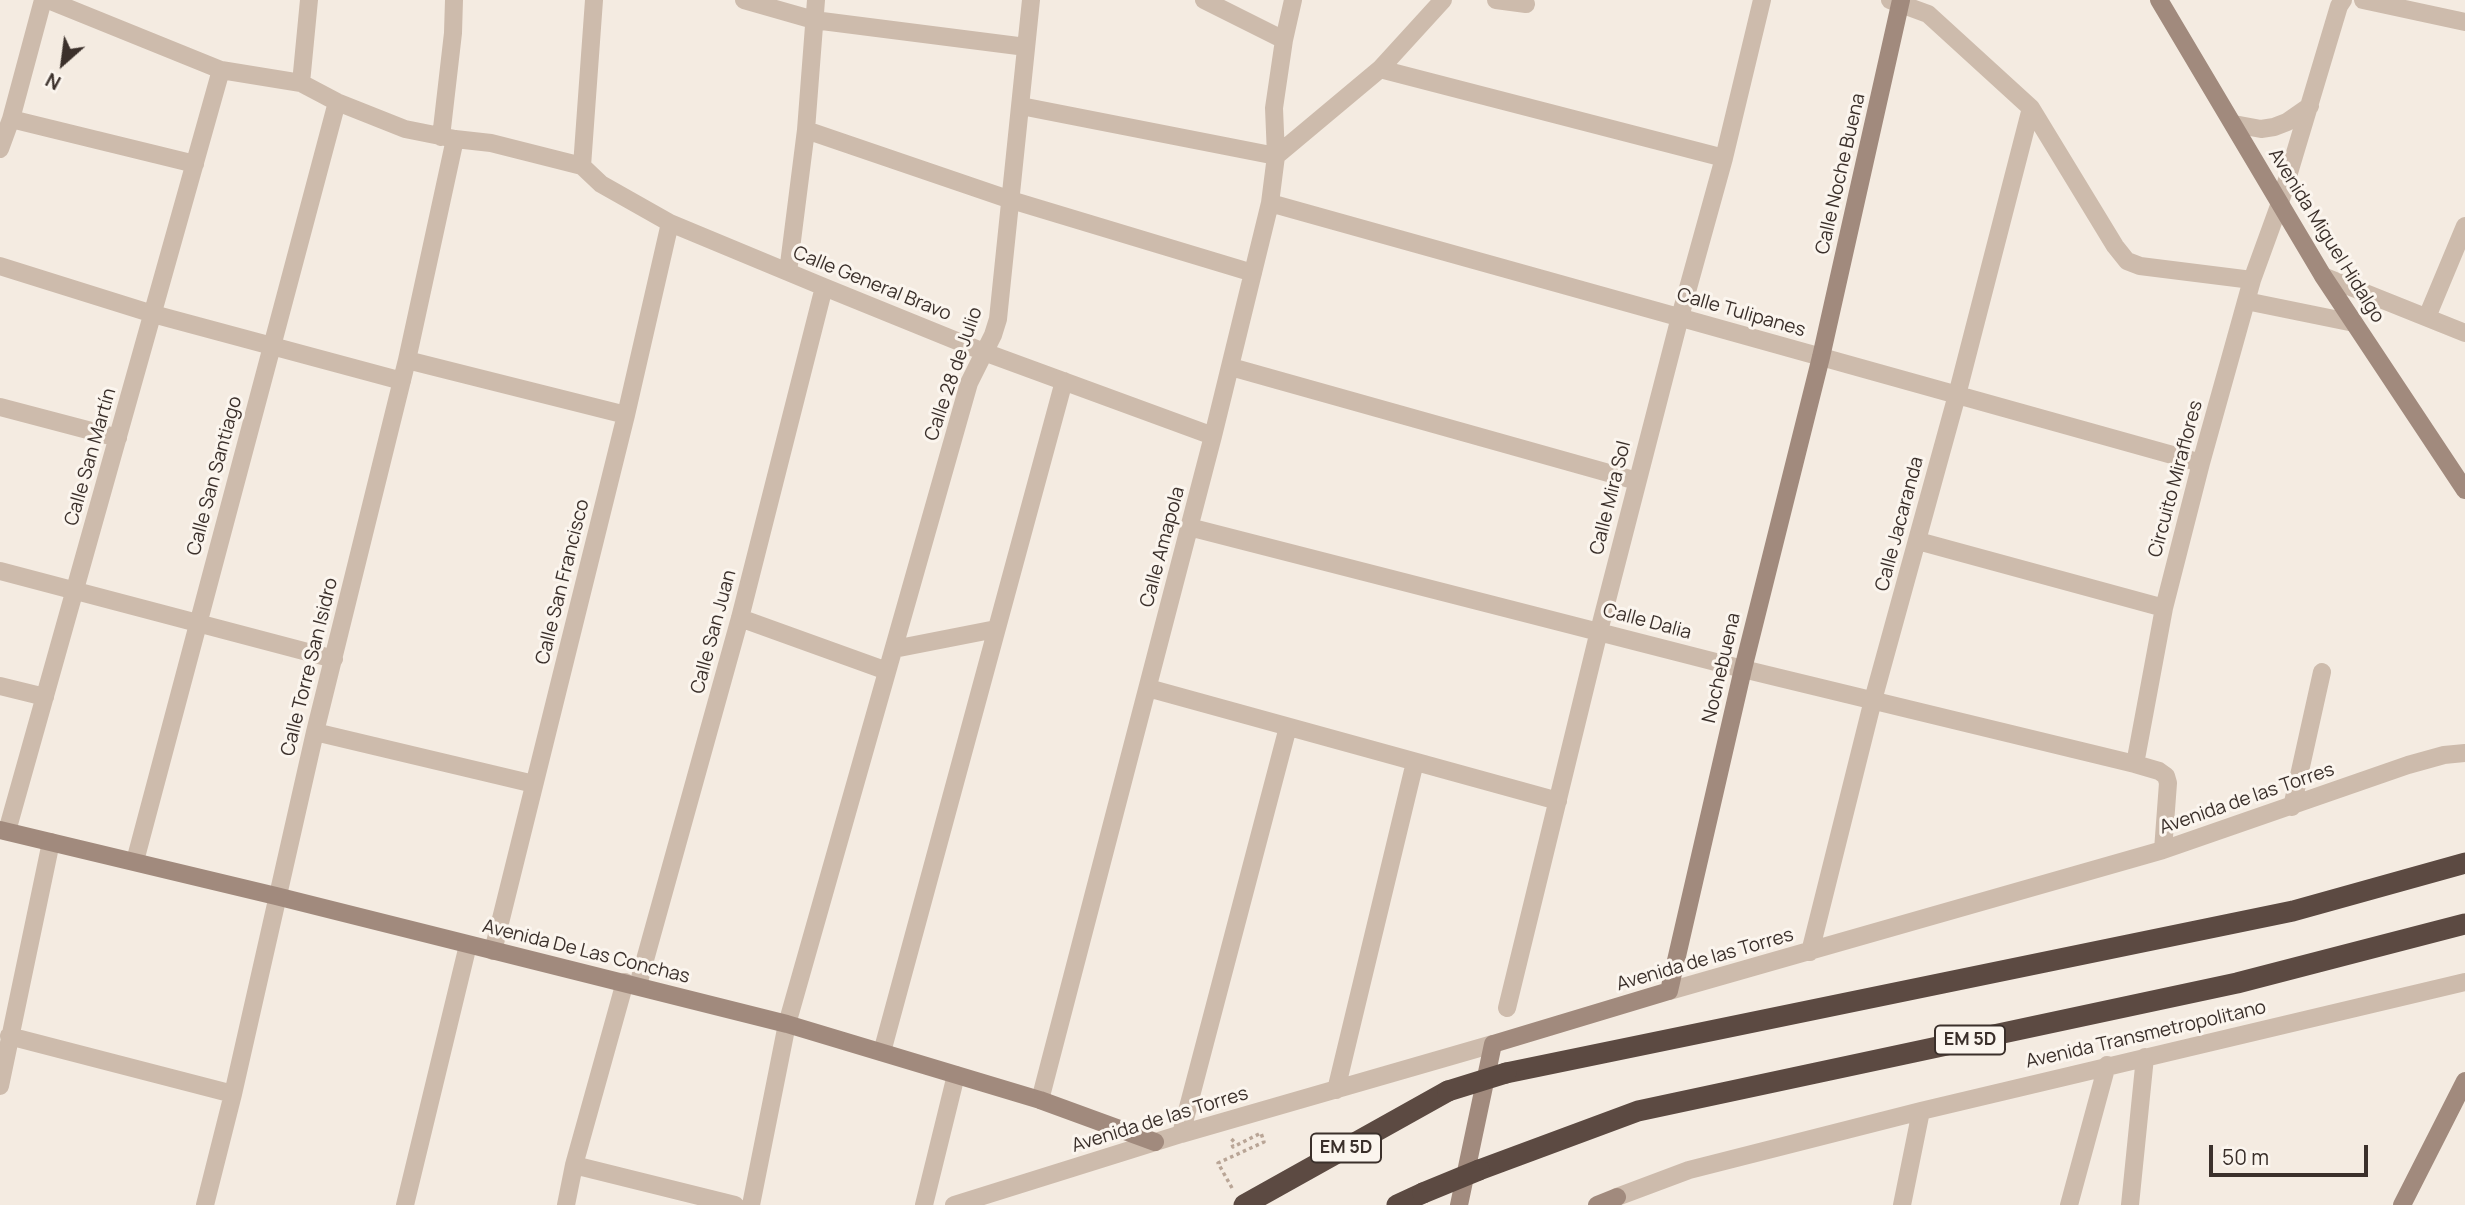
<!DOCTYPE html>
<html>
<head>
<meta charset="utf-8">
<style>
  body { margin:0 }
  #map { position:relative; width:2465px; height:1205px; overflow:hidden; background:#f4ebe1; font-family:Manrope,sans-serif }
  canvas { display:block }
  .north { position:absolute; left:28px; top:28px; width:70px; height:70px; -webkit-text-stroke:5px #fbf5ee; paint-order:stroke; rotate:208deg; font-size:19px; font-weight:700; line-height:28px; text-align:center; color:#3b302b }
  .north::after { content:''; display:block; margin:auto; width:24px; height:32px; background:#3b302b; clip-path:polygon(50% 0,100% 100%,50% 72%,0 100%) }
  .scale { position:absolute; left:2209px; top:1145px; width:159px; height:32px; box-sizing:border-box; border:4px solid #3b302b; border-top:0; padding-left:9px; font-size:21px; line-height:24px; white-space:nowrap; color:#3b302b; -webkit-text-stroke:5px #fbf5ee; paint-order:stroke }
</style>
</head>
<body>
<div id="map">
<canvas width="2465" height="1205"></canvas>
<div class="north">N</div>
<div class="scale">50 m</div>
</div>
<script>
const ctx = document.querySelector('canvas').getContext('2d');
ctx.lineJoin = 'round';
const poly = rows => new Path2D(rows.map(r => 'M' + r).join(''));
function stroke(path, color, width, dash) { ctx.strokeStyle = color; ctx.lineWidth = width; ctx.lineCap = dash ? 'butt' : 'round'; ctx.setLineDash(dash || []); ctx.stroke(path); }
function label(font, color, halo, rows, align = 'center') {
  ctx.font = font + ' Manrope,sans-serif'; ctx.lineWidth = 6; ctx.setLineDash([]); ctx.textBaseline = 'middle'; ctx.strokeStyle = halo; ctx.fillStyle = color; for (const [text, x, y, turn = 0] of rows) {
    ctx.save(); ctx.translate(x, y); ctx.rotate((+turn || 0) * Math.PI / 180); ctx.textAlign = isNaN(turn) ? turn : align; if (halo) ctx.strokeText(text, 0, 0); ctx.fillText(text, 0, 0); ctx.restore();
  }
}
const path = poly([
  [1232,1188,1218,1163,1264,1142,1261,1133,1233,1147,1231,1142,1234,1139]
]);
const street = poly([
  [48,0,221,70],
  [594,0,582,166,601,184,670,223,824,287,984,352,1213,436],
  [744,0,814,20,1026,47],
  [1204,0,1284,40],
  [1496,0,1526,4],
  [1890,0,1928,14,2031,108,2115,246,2127,261,2140,266,2252,280],
  [2363,0,2465,22],
  [1380,69,1724,158],
  [301,83,309,0],
  [1021,106,1276,156,1380,69,1443,0],
  [11,119,195,164],
  [2234,124,2261,129,2274,127,2287,122,2310,106],
  [806,130,1011,200,1253,273],
  [441,137,453,33,454,0],
  [0,149,11,119,43,0],
  [1270,203,2201,463],
  [0,266,153,314,402,381],
  [788,272,806,130,816,0],
  [2323,276,2465,333],
  [2246,301,2354,323],
  [2427,317,2465,226],
  [407,360,626,415],
  [1231,367,1637,481],
  [0,407,118,438],
  [1189,527,1743,669,2135,764],
  [1918,541,2164,608],
  [0,571,334,659],
  [740,618,887,671],
  [894,649,996,629],
  [0,686,45,697],
  [1148,688,1558,801],
  [315,732,534,784],
  [2292,807,2322,672],
  [7,831,221,70,301,83,337,102,405,129,455,139,491,143,582,166],
  [2163,850,2168,783,2166,776,2159,771,2135,764,2164,608,2201,463,2252,280,2280,203,2339,6,2343,0],
  [135,861,337,102],
  [493,951,626,415,670,223],
  [1810,952,1873,700,1957,395,2031,108],
  [638,985,740,618,824,287],
  [1669,991,2163,850,2408,765,2444,755,2465,753],
  [1507,1008,1599,631,1680,317,1724,158,1762,0],
  [9,1036,233,1094],
  [882,1052,1064,381],
  [0,1086,51,842],
  [1336,1090,1415,762],
  [1040,1100,1213,436,1270,203,1276,156,1274,108,1284,40,1293,0],
  [1181,1134,1288,727],
  [574,1165,735,1205],
  [1617,1197,1689,1170,1921,1111,2465,982],
  [205,1205,233,1094,315,732,407,360,455,139],
  [405,1205,468,945],
  [566,1205,574,1165,625,982],
  [751,1205,787,1024,969,383,993,335,998,319,1031,0],
  [924,1205,956,1075],
  [954,1205,1181,1134,1493,1044],
  [1902,1205,1921,1111],
  [2069,1205,2107,1065],
  [2130,1205,2145,1057]
]);
const secondary = poly([
  [2159,0,2323,276,2465,490],
  [0,830,276,896,787,1024,1040,1100,1155,1142],
  [1459,1205,1493,1044,1669,991,1743,669,1821,357,1901,0],
  [1597,1205,1617,1197],
  [2402,1205,2465,1081]
]);
const highway = poly([
  [1506,1073,2293,911,2465,863],
  [1479,1170,1638,1111,2237,983,2465,924],
  [1244,1205,1448,1091],
  [1397,1205,1423,1193]
]);
const highwayBridge = poly([
  [1448,1091,1506,1073],
  [1423,1193,1479,1170]
]);
const shields = [
  [1970,1040,70],
  [1346,1148,70]
];
const shieldNames = [
  ["EM 5D",1970,1040],
  ["EM 5D",1346,1148]
];
const streetNames = [
  ["Calle Noche Buena",1841,174,-77],
  ["Avenida Miguel Hidalgo",2326,236,58],
  ["Calle General Bravo",872,284,22],
  ["Calle Tulipanes",1741,313,16],
  ["Calle 28 de Julio",954,374,-71],
  ["Calle San Martín",91,457,-74],
  ["Calle San Santiago",215,476,-75],
  ["Circuito Miraflores",2176,479,-75],
  ["Calle Mira Sol",1611,498,-76],
  ["Calle Jacaranda",1900,524,-75],
  ["Calle Amapola",1163,547,-75],
  ["Calle San Francisco",563,582,-76],
  ["Calle Dalia",1647,622,15],
  ["Calle San Juan",714,632,-75],
  ["Calle Torre San Isidro",310,667,-76],
  ["Nochebuena",1722,668,-77],
  ["Avenida de las Torres",2247,799,-19],
  ["Avenida De Las Conchas",586,952,14],
  ["Avenida de las Torres",1705,960,-16],
  ["Avenida Transmetropolitano",2146,1035,-13],
  ["Avenida de las Torres",1160,1120,-17]
];
stroke(path, '#b9a596', 3.5, [3.5, 3.5]);
stroke(street, '#cdbbac', 18);
stroke(secondary, '#a18a7d', 18);
stroke(highway, '#5c4a42', 21);
stroke(highwayBridge, '#5c4a42', 21);
for (const [x, y, w] of shields) { const box = new Path2D(); box.roundRect(x - w / 2, y - 14.5, w, 29, 5); ctx.fillStyle = '#fbf5ee'; ctx.fill(box); stroke(box, '#3b302b', 2); }
label('bold 18px', '#3b302b', null, shieldNames);
label('19px', '#3b302b', '#fbf5ee', streetNames);
</script>
</body>
</html>
